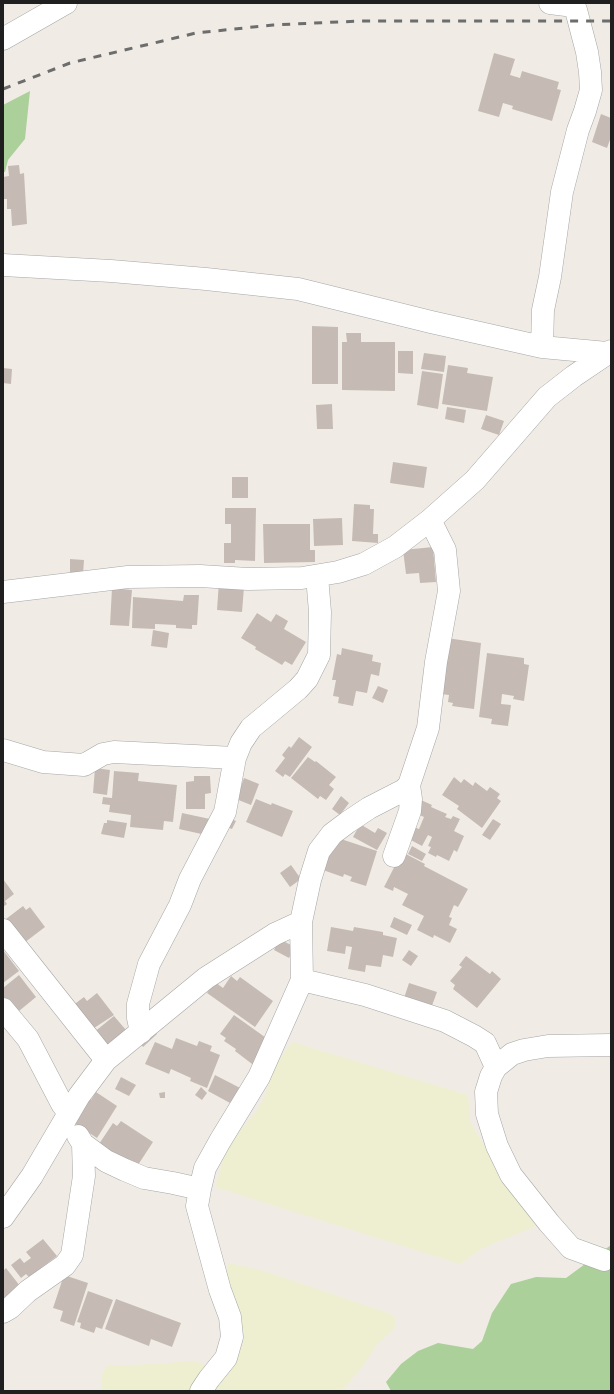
<!DOCTYPE html>
<html>
<head>
<meta charset="utf-8">
<style>
  body { margin:0 }
  #map { position:relative; width:614px; height:1394px; overflow:hidden; background:#f0ece5; font-family:Cabin,sans-serif }
  canvas { display:block }
  .frame { position:absolute; inset:0; border:4px solid #1f1f1f; pointer-events:none }
</style>
</head>
<body>
<div id="map">
<canvas width="614" height="1394"></canvas>
<div class="frame"></div>
</div>
<script>
const ctx = document.querySelector('canvas').getContext('2d');
ctx.lineJoin = 'round';
function paint(path, color) { ctx.fillStyle = color; ctx.fill(path, 'evenodd'); }
const poly = rows => new Path2D(rows.map(r => 'M' + r).join(''));
function stroke(path, color, width, dash) { ctx.strokeStyle = color; ctx.lineWidth = width; ctx.lineCap = dash ? 'butt' : 'round'; ctx.setLineDash(dash || []); ctx.stroke(path); }
const farmland = poly([
  [292,1042,468,1095,470,1122,497,1167,539,1225,483,1248,460,1264,215,1187,225,1152,239,1132,255,1113,265,1096,274,1067],
  [228,1263,264,1271,391,1314,396,1320,394,1329,378,1343,362,1367,342,1391,210,1391,226,1368,226,1272],
  [181,1361,195,1361,203,1364,209,1368,194,1391,101,1391,102,1374,106,1367,112,1365,133,1365,171,1363]
]);
const forest = poly([
  [30,91,25,139,8,160,5,172,3,172,3,105],
  [611,1245,611,1391,391,1391,386,1382,401,1364,418,1351,438,1343,473,1349,482,1341,492,1313,511,1284,536,1277,566,1278]
]);
const building = poly([
  [494,53,515,59,510,75,520,78,522,71,559,82,557,89,561,90,552,121,512,109,513,106,503,103,499,117,478,111],
  [601,114,611,118,611,137,607,148,592,142],
  [19,165,20,174,24,173,27,224,12,226,11,209,7,209,7,199,3,199,3,177,9,176,8,166],
  [312,326,338,327,338,384,312,384],
  [346,333,361,333,361,342,395,342,395,391,342,390,342,342,347,342],
  [398,351,413,351,413,374,398,373],
  [424,353,446,356,444,372,421,369],
  [448,365,468,368,467,373,493,377,487,411,442,404],
  [3,368,12,369,11,384,3,383],
  [422,371,443,374,438,409,417,405],
  [332,404,333,429,317,429,316,405],
  [447,407,466,410,464,423,445,419],
  [486,415,504,421,499,435,481,429],
  [393,462,427,467,424,488,390,483],
  [232,477,248,477,248,498,232,498],
  [354,504,370,505,370,509,374,509,373,534,378,534,378,543,352,541],
  [225,508,256,508,255,561,235,560,235,563,224,563,224,543,231,543,231,524,225,524],
  [342,518,343,545,314,546,313,519],
  [263,524,310,524,310,550,315,550,315,562,264,563],
  [433,547,436,582,420,583,419,573,406,574,403,550],
  [70,559,84,560,83,574,70,573],
  [219,581,244,587,242,612,217,610],
  [112,588,132,590,129,626,110,625],
  [184,595,199,595,197,625,192,625,192,629,176,628,176,625,155,624,155,629,132,628,133,597,183,601],
  [257,613,271,622,276,614,288,621,284,629,306,642,292,665,285,661,282,665,255,649,256,647,241,638],
  [153,630,169,633,167,648,151,646],
  [447,638,481,643,474,709,452,706,453,703,448,702,449,695,441,694],
  [342,648,373,655,372,661,381,663,379,676,371,674,367,693,356,691,353,706,338,703,339,697,333,696,336,680,332,680,337,654,341,655],
  [487,653,524,658,524,664,529,665,524,701,513,699,514,696,502,694,501,704,511,705,508,726,491,724,492,719,479,717],
  [378,686,388,690,383,703,372,698],
  [299,737,312,747,290,777,285,774,283,777,275,771,285,758,282,755,289,746,291,748],
  [308,757,315,762,316,761,336,777,329,785,334,789,326,800,320,796,318,799,291,778],
  [95,768,110,770,107,795,93,793],
  [114,771,139,773,138,781,177,785,173,822,164,821,163,830,130,827,131,815,109,812,110,805,102,804,103,797,112,798],
  [194,776,210,776,211,793,205,794,205,809,186,809,186,782,194,781],
  [454,777,461,783,464,779,473,786,475,782,487,791,490,787,500,794,497,798,501,801,482,828,457,809,459,806,442,795],
  [244,778,259,784,251,805,236,799],
  [341,796,349,803,340,815,332,809],
  [256,799,271,805,272,803,293,811,282,837,246,822],
  [421,800,432,805,431,807,447,814,445,817,451,819,453,816,460,819,454,831,464,836,457,852,454,850,449,861,437,855,436,857,428,853,431,847,428,846,432,837,428,835,422,846,409,839,414,827,419,829,424,817,415,813],
  [182,813,210,819,206,835,179,829],
  [227,817,236,821,232,829,224,826],
  [493,819,501,824,490,840,482,835],
  [107,820,127,823,124,838,101,834,104,823,107,823],
  [360,824,375,833,378,828,387,833,377,850,353,837],
  [338,838,377,851,366,886,350,881,352,877,344,874,343,877,320,869],
  [412,846,426,854,422,861,408,854],
  [402,852,425,864,424,866,468,889,458,907,454,905,449,917,452,918,449,925,457,929,450,943,434,935,433,938,417,930,424,916,402,905,408,894,394,887,393,891,384,887],
  [291,865,301,879,290,887,280,873],
  [3,879,14,894,5,901,7,904,3,907],
  [23,906,26,910,30,907,45,927,24,943,6,919],
  [394,917,412,925,407,935,390,927],
  [331,927,353,931,354,927,383,932,383,935,397,938,393,957,383,955,381,967,366,965,365,972,348,969,352,947,346,946,345,954,327,951],
  [279,939,295,947,289,958,274,950],
  [3,950,19,971,3,983],
  [409,950,418,956,411,966,402,960],
  [466,956,490,974,492,971,501,979,477,1008,453,989,455,985,450,981,462,967,459,965],
  [19,975,36,997,13,1016,3,1003,3,988],
  [231,976,237,981,240,977,273,1001,255,1027,207,993,215,982,223,988],
  [409,983,437,992,430,1011,403,1001],
  [97,993,114,1015,91,1030,72,1006,84,997,87,1001],
  [234,1015,269,1040,256,1067,235,1051,236,1049,224,1041,226,1038,220,1034],
  [114,1016,126,1030,105,1047,93,1033],
  [152,1029,157,1034,143,1047,139,1042],
  [176,1038,197,1046,199,1041,212,1046,210,1051,220,1055,207,1088,190,1081,191,1078,171,1069,169,1074,145,1064,155,1042,172,1049],
  [215,1075,244,1090,237,1103,231,1101,230,1103,208,1091],
  [121,1077,136,1085,129,1096,115,1089],
  [201,1087,207,1093,202,1100,195,1095],
  [96,1092,117,1106,97,1138,74,1123,87,1097,91,1100],
  [165,1092,165,1098,160,1098,159,1093],
  [121,1121,153,1142,136,1168,99,1144,113,1123,117,1126],
  [43,1239,57,1256,29,1277,26,1274,21,1278,11,1265,20,1258,24,1263,31,1258,26,1252],
  [6,1268,20,1286,3,1299,3,1271],
  [64,1275,88,1283,74,1326,60,1321,63,1311,53,1308],
  [88,1291,113,1300,102,1329,96,1327,94,1333,80,1328,81,1323,77,1322],
  [116,1299,181,1323,172,1347,151,1339,149,1346,105,1329]
]);
const minor = poly([
  [3,39,66,3],
  [3,265,111,271,206,279,298,289,431,322,542,347,607,353],
  [542,347,543,310,550,277,562,192,578,130,585,111,591,90,590,72,587,52,576,10,574,6,550,3],
  [3,592,128,577,200,576,248,579,302,578,338,572,364,564,395,547,430,520,475,480,547,397,574,376,611,351],
  [3,750,43,762,84,765,103,754,114,752,235,758],
  [394,856,410,811,411,799,409,785],
  [3,930,106,1060],
  [302,980,365,995,445,1021,474,1036,485,1043,496,1067],
  [3,1009,28,1039,62,1104,69,1113],
  [141,1032,138,1018,138,1004,149,964,180,905,190,879,225,812,235,758,241,743,251,728,298,689,307,679,319,655,320,612,317,576],
  [78,1136,83,1144,106,1161,125,1170,144,1178,173,1183,200,1189],
  [3,1217,32,1176,79,1096,106,1060,206,978,275,934,301,922],
  [604,1260,571,1248,549,1223,511,1175,497,1146,487,1114,486,1092,491,1076,496,1067,512,1054,524,1050,548,1046,611,1045],
  [3,1312,10,1308,28,1291,65,1265,72,1255,84,1176,83,1144],
  [201,1391,209,1379,226,1358,232,1337,230,1317,220,1290,197,1206,200,1189,205,1168,220,1141,259,1077,302,980,301,922,310,880,319,851,332,834,348,822,369,808,404,790,409,785,428,728,436,662,449,591,445,550,430,520]
]);
const rail = poly([
  [3,89,70,63,196,33,273,25,360,21,611,21]
]);
paint(farmland, '#eeefd0');
paint(forest, '#acd09a');
paint(building, '#c5bbb4');
stroke(minor, '#a6a6a6', 23);
stroke(minor, '#fff', 22);
stroke(rail, '#6d6d6d', 3, [8, 8]);
</script>
</body>
</html>
